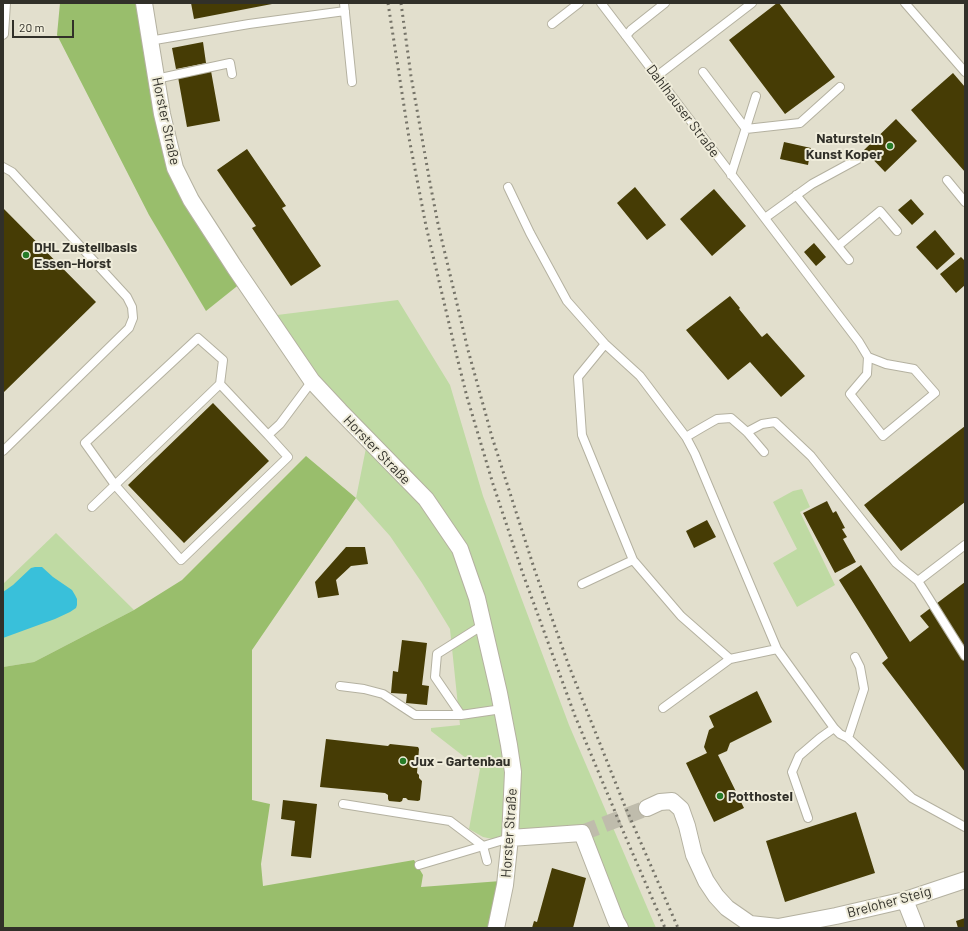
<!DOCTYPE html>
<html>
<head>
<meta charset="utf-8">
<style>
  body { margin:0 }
  #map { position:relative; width:968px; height:931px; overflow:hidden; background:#e2dfcd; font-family:Barlow,sans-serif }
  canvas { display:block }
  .frame { position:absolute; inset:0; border:4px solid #313029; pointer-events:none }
  .scale { position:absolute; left:12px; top:20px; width:62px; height:18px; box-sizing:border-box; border:2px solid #313029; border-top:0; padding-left:5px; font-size:12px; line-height:14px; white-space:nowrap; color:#313029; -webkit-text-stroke:3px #efecda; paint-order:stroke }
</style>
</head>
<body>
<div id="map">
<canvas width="968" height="931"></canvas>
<div class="frame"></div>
<div class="scale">20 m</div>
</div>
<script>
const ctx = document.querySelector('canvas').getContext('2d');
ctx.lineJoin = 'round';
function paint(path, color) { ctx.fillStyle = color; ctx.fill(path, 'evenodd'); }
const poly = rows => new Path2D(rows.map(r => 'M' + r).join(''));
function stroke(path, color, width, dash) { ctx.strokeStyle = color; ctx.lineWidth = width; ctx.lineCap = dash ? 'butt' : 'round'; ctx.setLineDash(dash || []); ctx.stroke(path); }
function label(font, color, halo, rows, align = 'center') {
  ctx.font = font + ' Barlow,sans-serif'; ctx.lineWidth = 4; ctx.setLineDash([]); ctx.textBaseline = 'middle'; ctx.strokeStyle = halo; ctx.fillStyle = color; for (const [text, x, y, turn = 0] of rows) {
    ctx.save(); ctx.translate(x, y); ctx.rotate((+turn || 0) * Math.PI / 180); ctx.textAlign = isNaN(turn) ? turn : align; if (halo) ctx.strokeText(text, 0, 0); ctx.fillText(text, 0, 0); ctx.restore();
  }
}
const green = poly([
  [398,300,450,385,483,496,569,725,656,928,622,928,582,832,512,843,483,837,469,829,480,769,431,731,431,728,460,725,450,629,422,583,390,536,356,498,368,438,269,316],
  [802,489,810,507,800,512,835,585,797,607,773,563,797,549,773,502,793,491],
  [56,533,134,610,34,662,3,667,3,584]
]);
const forest = poly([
  [60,3,140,3,173,170,241,283,206,311,149,215,57,35],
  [306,456,356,498,252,650,252,800,270,804,261,864,263,886,414,860,423,875,421,887,501,881,496,928,3,928,3,667,34,662,134,610,182,580]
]);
const water = poly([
  [35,567,42,567,53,577,72,590,75,595,77,599,77,605,76,608,70,612,55,619,3,638,3,592,13,585,31,568]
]);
const building = poly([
  [191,3,272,3,272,4,194,19],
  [777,3,779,3,835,77,785,114,729,40],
  [203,42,206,63,176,69,172,48],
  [211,71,220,121,187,127,178,77],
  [953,73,965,87,965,172,911,110],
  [896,119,917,141,885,172,864,150],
  [784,142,811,148,808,165,780,159],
  [247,149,286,206,282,208,321,266,291,286,252,228,256,226,239,202,217,170],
  [635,187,666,225,647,240,617,203],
  [714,189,746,226,712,256,680,219],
  [911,199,924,214,912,225,898,210],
  [3,208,96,302,3,393],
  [935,230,955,254,937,270,916,247],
  [814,243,826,257,816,266,804,252],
  [961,257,965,261,965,285,956,293,940,274],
  [730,296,740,308,739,309,761,336,762,337,767,333,805,376,781,397,750,362,728,380,686,330],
  [213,403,269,461,184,543,128,485],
  [965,426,965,502,901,551,864,505],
  [827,501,833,513,836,511,845,528,842,529,847,537,843,539,856,562,835,573,803,513],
  [707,520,716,537,694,548,686,531],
  [346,547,365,547,368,564,351,566,336,580,339,595,318,598,315,582],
  [861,565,910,642,929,627,920,616,965,582,965,772,882,663,888,658,839,580],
  [402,640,427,643,422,685,429,686,427,705,406,703,407,694,391,693,393,671,398,672],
  [757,691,772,722,730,743,727,751,718,755,744,808,714,822,686,763,707,753,704,747,709,730,714,727,709,716],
  [326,739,388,746,390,744,418,747,419,749,417,773,419,775,419,778,422,781,420,800,418,801,408,800,406,798,403,798,402,801,400,802,389,801,388,799,388,795,385,793,320,787],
  [283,800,317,804,311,858,291,856,295,821,281,819],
  [856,812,875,873,785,902,766,841],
  [552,868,586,878,573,928,532,928,534,921,537,922],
  [965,918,965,928,958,928,956,921]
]);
const minorTunnel = poly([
  [582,833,647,808]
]);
const service = poly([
  [344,3,352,82],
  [601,3,859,342,868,357,867,374,850,394,883,436,935,393,914,369,886,364,868,357],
  [905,3,965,72],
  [552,24,579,3],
  [3,35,4,34,6,3],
  [626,36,631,30,665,3],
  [149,41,249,24,345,11],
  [703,72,746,129,800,123,840,87],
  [657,76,752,3],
  [156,79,230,63,232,74],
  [3,167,12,172,127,297,132,307,133,318,129,328,3,451],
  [731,175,756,96],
  [947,180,965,202],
  [508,187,530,233,567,301,605,344,640,376,686,437],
  [796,195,849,260],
  [765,218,812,184,858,159],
  [838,246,880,211,897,231],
  [220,384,223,360,198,338,85,443,115,485,181,560,288,457,268,435],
  [747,432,762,424,775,422,811,456,896,563,918,581],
  [764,452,747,432,731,418,717,419,703,427,686,437,695,454,777,649,834,728,840,734,848,738],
  [92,507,220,384,268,435,280,424,312,381],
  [965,545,918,581,965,656],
  [633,560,681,616,730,659,777,649],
  [582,584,633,560,582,435,578,377,605,344],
  [483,625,437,654,435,677,461,715,502,709],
  [855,657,860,667,864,689,848,738,912,798,965,827],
  [340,686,364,689,383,694,415,715,461,715],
  [663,708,730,659],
  [343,804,450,821,483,846,487,861],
  [808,818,792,772,799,756,820,738,834,728],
  [419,865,510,838]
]);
const minor = poly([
  [144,3,162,114,175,168,191,200,235,268,312,381,340,411,426,499,460,549,477,598,499,693,509,745,513,772,510,838,505,885,496,928],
  [647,808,660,802,672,801,681,809,687,826,694,855,706,881,716,896,727,908,750,924,778,927,836,916,905,900,965,880],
  [510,838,582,833,616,921,620,928],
  [905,900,916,928]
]);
const rail = poly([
  [388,3,409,138,426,226,456,353,467,397,493,484,523,574,575,716,626,838,665,928],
  [401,3,411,76,430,183,438,224,468,350,492,437,535,571,569,666,624,804,678,928]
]);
const markers = [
  [890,146,4,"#267b27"],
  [26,255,4,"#267b27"],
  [403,761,4,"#267b27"],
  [720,796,4,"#267b27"]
];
const streetNames = [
  ["Dahlhauser Straße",683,111,53],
  ["Horster Straße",166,121,78],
  ["Horster Straße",377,450,46],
  ["Horster Straße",509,833,-86],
  ["Breloher Steig",889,902,-15]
];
const poiNames = [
  ["Naturstein",882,138,"right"],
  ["Kunst Koper",882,154,"right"],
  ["DHL Zustellbasis",34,247],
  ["Essen-Horst",34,263],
  ["Jux - Gartenbau",411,761],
  ["Potthostel",728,796]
];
paint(green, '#bfdaa3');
paint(forest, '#99be6c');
paint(water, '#39c0da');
paint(building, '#463c05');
stroke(minorTunnel, '#bfbcac', 16, [16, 8]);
stroke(service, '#b4b1a0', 10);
stroke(minor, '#b4b1a0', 18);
stroke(service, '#fff', 8);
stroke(minor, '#fff', 16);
stroke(rail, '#767469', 3, [2, 4]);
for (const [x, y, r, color] of markers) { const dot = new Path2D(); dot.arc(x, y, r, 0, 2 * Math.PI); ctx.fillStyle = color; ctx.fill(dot); stroke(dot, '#efecda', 1.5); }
label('14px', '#313029', '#efecda', streetNames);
label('bold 14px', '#313029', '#efecda', poiNames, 'left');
</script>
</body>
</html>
